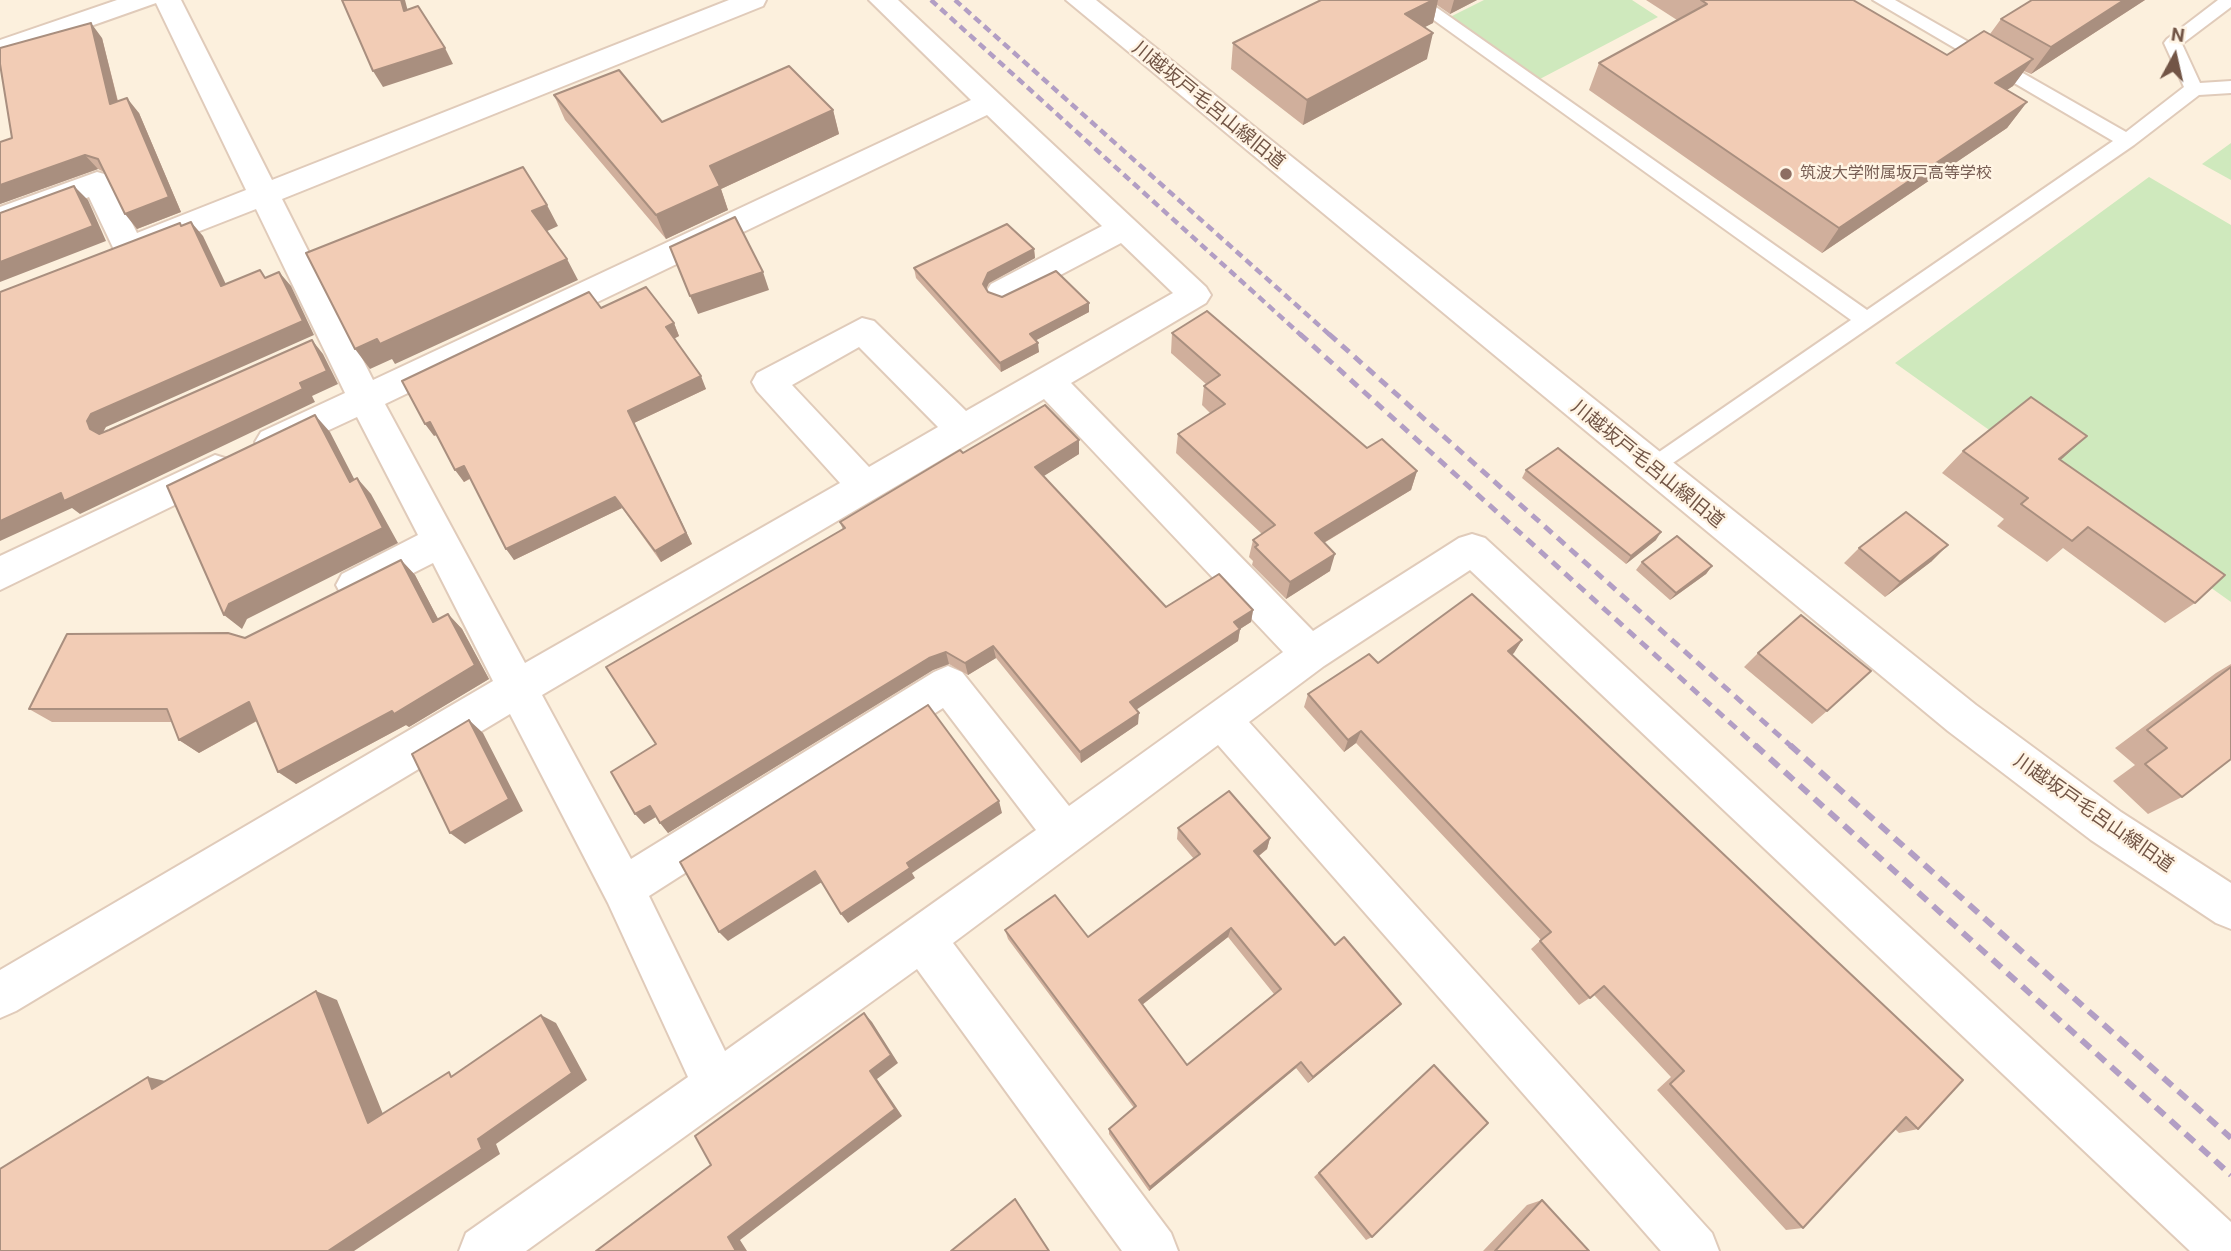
<!DOCTYPE html>
<html>
<head>
<meta charset="utf-8">
<style>
  body { margin:0 }
  #map { position:relative; width:2231px; height:1251px; overflow:hidden; background:#fcf0dd; font-family:Roboto,sans-serif }
  canvas { display:block }
  .north { position:absolute; left:2140px; top:21px; width:70px; height:70px; -webkit-text-stroke:5px #fff4e4; paint-order:stroke; rotate:8deg; font-size:19px; font-weight:700; line-height:28px; text-align:center; color:#725546 }
  .north::after { content:''; display:block; margin:auto; width:24px; height:32px; background:#725546; clip-path:polygon(50% 0,100% 100%,50% 72%,0 100%) }
</style>
</head>
<body>
<div id="map">
<canvas width="2231" height="1251"></canvas>
<div class="north">N</div>
</div>
<script>
const ctx = document.querySelector('canvas').getContext('2d');
ctx.lineJoin = 'round';
function paint(path, color) { ctx.fillStyle = color; ctx.fill(path, 'evenodd'); }
const poly = rows => new Path2D(rows.map(r => 'M' + r).join(''));
function stroke(path, color, width, dash) { ctx.strokeStyle = color; ctx.lineWidth = width; ctx.lineCap = dash ? 'butt' : 'round'; ctx.setLineDash(dash || []); ctx.stroke(path); }
function label(font, color, halo, rows, align = 'center') {
  ctx.font = font + ' Roboto,"Noto Sans JP",sans-serif'; ctx.lineWidth = 5; ctx.setLineDash([]); ctx.textBaseline = 'middle'; ctx.strokeStyle = halo; ctx.fillStyle = color; for (const [text, x, y, turn = 0] of rows) {
    ctx.save(); ctx.translate(x, y); ctx.rotate((+turn || 0) * Math.PI / 180); ctx.textAlign = isNaN(turn) ? turn : align; if (halo) ctx.strokeText(text, 0, 0); ctx.fillText(text, 0, 0); ctx.restore();
  }
}
const green = poly([
  [1484,0,1632,0,1658,17,1538,80,1450,17],
  [2231,143,2231,180,2202,164],
  [2149,177,2231,225,2231,602,1895,363]
]);
const service = poly([
  [1406,0,1426,0,1867,310,2113,141,1873,0,1895,0,2126,132,2184,87,2164,43,2167,39,2218,0,2231,0,2231,7,2182,44,2200,83,2231,81,2231,93,2199,95,2134,145,1651,478,1643,475,1640,469,1643,463,1851,320,1406,0]
]);
const minor = poly([
  [117,0,181,0,272,180,729,0,766,0,763,6,282,199,373,380,971,100,869,0,898,0,1206,287,1211,295,1206,303,1071,383,1313,631,1459,538,1472,534,1485,538,2231,1222,2231,1251,2190,1251,1470,570,1324,666,1249,722,1712,1233,1719,1251,1661,1251,1218,745,953,943,1171,1233,1178,1251,1122,1251,917,969,526,1251,459,1251,466,1233,688,1077,608,903,510,714,16,1011,0,1018,0,970,493,681,433,563,368,596,355,601,342,596,336,585,342,574,418,535,357,417,273,456,261,452,255,442,261,432,345,393,256,209,128,259,117,256,89,197,0,230,0,207,97,172,108,175,137,233,246,190,156,3,0,58,0,40,117,0],
  [987,115,1102,226,991,284,986,292,991,300,1002,304,1013,300,1121,243,1173,293,966,411,874,321,862,318,757,373,752,382,757,391,840,483,525,663,385,404,987,115],
  [859,347,938,427,869,467,792,385,859,347],
  [1044,399,1283,652,1069,806,962,672,948,666,934,672,631,859,542,695,1044,399],
  [943,708,1036,830,725,1051,649,896,943,708],
  [215,455,228,459,233,469,228,479,0,590,0,556,215,455]
]);
const tertiary = poly([
  [1066,0,1096,0,1976,705,2121,812,2231,883,2231,929,2216,923,2091,840,1948,731,1066,0]
]);
const railFar2 = poly([
  [931,0,1302,336],
  [955,0,1331,336]
]);
const railFar1 = poly([
  [1300,334,1757,747],
  [1329,334,1792,747]
]);
const rail = poly([
  [1755,745,2231,1175],
  [1790,745,2231,1138]
]);
const wall = poly([
  [1321,0,1477,0,1450,14,1437,5,1433,23,1424,27,1427,59,1303,125,1231,69,1233,43],
  [1646,0,1853,0,1947,55,1990,34,2001,19,2032,0,2145,0,2031,74,2024,71,2013,86,2007,90,2027,102,2007,128,1822,253,1589,90,1599,63,1677,20],
  [102,38,118,101,139,113,181,212,137,229,104,172,98,169,0,204,0,142,12,138],
  [554,95,662,122,833,110,839,134,721,189,728,210,666,239,565,120],
  [1034,249,1035,258,989,283,986,289,988,292,1002,297,1089,303,1089,312,1036,340,1039,352,1001,372,916,278,914,268],
  [601,308,674,323,679,336,674,338,706,389,634,423,692,544,661,562,622,508,514,560,470,479,464,482,436,435,434,436],
  [1172,333,1367,448,1417,471,1411,490,1324,543,1330,571,1286,599,1252,565,1253,561,1249,557,1253,540,1262,534,1176,453,1178,434,1210,413,1202,405,1204,386,1206,384,1171,353],
  [1963,451,2061,460,2195,603,2165,623,2063,548,2047,562,1997,526,2004,519,1942,473],
  [963,453,1079,454,1043,476,1166,607,1253,610,1251,622,1240,629,1238,641,1136,709,1138,724,1081,763,996,658,968,675,949,664,933,670,668,833,656,817,644,824,656,744,843,530,840,522],
  [1526,470,1656,540,1626,564,1522,478],
  [1859,548,1932,561,1885,597,1844,563],
  [401,560,415,575,438,619,448,614,462,629,489,679,409,727,406,725,296,784,257,721,199,753,179,740,172,722,52,722,29,709,245,638],
  [1642,562,1712,566,1706,574,1670,600,1636,570],
  [1522,640,1512,655,1918,1129,1899,1133,1895,1129,1803,1228,1786,1230,1657,1090,1671,1077,1594,995,1579,1005,1531,949,1541,940,1356,743,1344,752,1304,707,1308,694,1378,663],
  [1758,653,1827,711,1812,724,1744,667],
  [2231,664,2231,759,2182,797,2148,814,2113,781,2135,765,2115,748,2216,673],
  [1178,828,1270,838,1267,849,1259,856,1335,945,1394,1011,1308,1083,1296,1068,1149,1191,1109,1134,1109,1129,1134,1108,1008,939,1005,930,1088,937,1194,859,1177,839],
  [1228,937,1274,994,1187,1065,1142,1005],
  [1434,1065,1372,1237,1366,1240,1314,1177],
  [1542,1200,1589,1251,1483,1251,1527,1205]
]);
const shadedWall = poly([
  [401,0,405,0,412,27,404,11],
  [1433,0,1438,0,1433,23,1400,40,1405,14],
  [1454,0,1477,0,1450,14],
  [2124,0,2145,0,2031,74,2051,47],
  [91,23,102,38,122,119,110,104],
  [1433,33,1427,59,1303,125,1307,100],
  [445,48,453,64,383,87,373,71],
  [2033,59,2013,86,1976,110,1995,83],
  [127,98,139,113,181,212,137,229,125,214],
  [2027,102,2007,128,1822,253,1839,228],
  [833,110,839,134,721,189,728,210,666,239,656,215,710,166],
  [85,155,98,169,0,204,0,185],
  [74,186,88,200,106,241,0,282,0,262],
  [547,205,558,226,543,233,532,211],
  [191,222,203,236,233,299,221,286],
  [1034,249,1035,258,989,283,984,293,983,284,988,273],
  [567,259,578,280,395,364,392,359,370,369,355,349],
  [279,272,291,286,314,335,106,427,102,434,105,442,90,429,87,421,91,414],
  [763,272,769,290,698,314,690,296],
  [1089,303,1089,312,1031,343,1030,334],
  [674,323,679,336,672,340,666,327],
  [312,340,323,354,338,384,312,396,315,402,80,514,72,508,0,541,0,521,300,383],
  [1038,343,1039,352,1001,372,1000,363],
  [701,376,706,389,634,423,692,544,661,562,655,551,628,411],
  [315,415,330,432,364,498,350,482],
  [430,422,439,434,434,436,425,424],
  [2087,436,2063,458,2035,481,2059,459],
  [1079,440,1079,454,1036,481,1035,467],
  [464,466,472,477,464,482,455,470],
  [1417,471,1411,490,1310,551,1315,533],
  [357,478,371,494,398,543,247,619,242,629,224,615,229,604],
  [615,497,622,508,514,560,506,549],
  [1661,532,1656,540,1626,564,1631,556],
  [1948,545,1932,561,1885,597,1900,582],
  [1335,554,1330,571,1286,599,1290,582],
  [401,560,415,575,447,636,433,622],
  [1712,566,1706,574,1670,600,1676,593],
  [1253,610,1251,622,1240,629,1238,641,1130,714,1130,702,1234,622],
  [448,614,462,629,489,679,409,727,406,725,296,784,278,772],
  [1522,640,1514,653,1501,664,1508,651],
  [993,646,996,658,968,675,965,663],
  [946,652,949,664,933,670,668,833,660,823,929,658],
  [249,702,267,715,199,753,179,740],
  [1139,713,1138,724,1081,763,1080,752],
  [469,720,483,733,523,811,465,844,450,833],
  [1361,731,1356,743,1344,752,1348,740],
  [999,801,1002,813,912,873,915,878,848,923,841,914,907,863],
  [650,806,659,815,644,824,635,814],
  [1270,838,1267,849,1251,862,1254,851],
  [815,871,822,882,728,941,719,932],
  [1231,928,1228,937,1138,1008,1139,1000],
  [316,991,337,1000,389,1129,368,1123],
  [1401,1004,1394,1011,1308,1083,1313,1077],
  [864,1013,872,1022,898,1063,877,1079,902,1116,740,1240,747,1251,736,1251,728,1237,870,1071],
  [541,1015,556,1023,587,1080,496,1144,500,1154,354,1251,328,1251,478,1139],
  [1301,1062,1296,1068,1149,1191,1150,1187],
  [148,1077,174,1083,152,1089]
]);
const building = poly([
  [342,0,401,0,404,11,418,6,445,48,373,71,342,0],
  [1321,0,1433,0,1405,14,1433,33,1307,100,1233,43,1321,0],
  [1701,0,1853,0,1947,55,1984,31,2033,59,1995,83,2027,102,1839,228,1599,63,1707,4,1701,0],
  [2032,0,2124,0,2051,47,2001,19,2032,0],
  [91,23,110,104,127,98,169,197,125,214,98,159,85,155,0,185,0,142,12,138,0,64,0,48,91,23],
  [789,66,833,110,710,166,720,186,656,215,554,95,619,70,662,122,789,66],
  [523,167,547,205,532,211,567,259,380,344,377,339,355,349,306,253,523,167],
  [74,186,93,226,0,262,0,213,74,186],
  [735,217,763,272,690,296,670,247,735,217],
  [191,222,221,286,260,270,265,278,279,272,303,321,91,414,87,421,90,429,99,434,109,430,312,340,327,371,300,383,303,389,64,501,61,493,0,521,0,292,180,223,181,226,191,222],
  [1007,224,1034,249,988,273,983,284,988,292,1002,297,1056,271,1089,303,1030,334,1038,343,1000,363,914,268,1007,224],
  [646,287,674,323,666,327,701,376,628,411,686,533,655,551,615,497,506,549,464,466,455,470,430,422,425,424,402,381,589,292,601,308,646,287],
  [1207,311,1367,448,1382,439,1417,471,1315,533,1335,554,1290,582,1255,547,1258,545,1253,540,1275,525,1178,434,1225,404,1204,386,1220,375,1172,333,1207,311],
  [2031,397,2087,436,2059,459,2225,575,2195,603,2088,527,2072,541,2021,504,2028,498,1963,451,2031,397],
  [1045,405,1079,440,1035,467,1166,607,1219,574,1253,610,1234,622,1240,629,1130,702,1139,713,1080,752,993,646,965,663,946,652,929,658,660,823,650,806,635,814,611,772,656,744,606,667,845,528,840,522,960,450,963,453,1045,405],
  [315,415,350,482,357,478,383,528,229,604,224,615,167,486,315,415],
  [1558,448,1661,532,1631,556,1526,470,1558,448],
  [1906,512,1948,545,1900,582,1859,548,1906,512],
  [1677,536,1712,566,1676,593,1642,562,1677,536],
  [401,560,433,622,448,614,475,665,394,714,392,711,278,772,249,702,179,740,167,709,29,709,67,634,228,633,245,638,401,560],
  [1472,594,1522,640,1508,651,1963,1080,1918,1129,1906,1117,1803,1228,1670,1084,1684,1071,1604,986,1590,998,1540,941,1551,932,1361,731,1348,740,1308,694,1369,654,1378,663,1472,594],
  [1801,615,1871,671,1827,711,1758,653,1801,615],
  [2231,667,2231,759,2182,797,2145,764,2167,748,2147,730,2231,667],
  [928,705,999,801,907,863,910,868,841,914,815,871,719,932,680,862,928,705],
  [469,720,509,799,450,833,412,754,469,720],
  [1229,791,1270,838,1254,851,1335,945,1344,937,1401,1004,1313,1077,1301,1062,1150,1187,1109,1129,1136,1106,1005,930,1055,895,1088,937,1200,854,1178,828,1229,791],
  [1231,928,1281,989,1187,1065,1139,1000,1231,928],
  [316,991,368,1123,449,1072,451,1077,541,1015,572,1073,478,1139,482,1149,328,1251,0,1251,0,1169,148,1077,152,1089,316,991],
  [864,1013,891,1055,870,1071,895,1109,728,1237,736,1251,596,1251,711,1165,695,1136,864,1013],
  [1434,1065,1488,1123,1372,1237,1319,1173,1434,1065],
  [1015,1199,1049,1251,951,1251,1015,1199],
  [1542,1200,1589,1251,1495,1251,1542,1200]
]);
const markers = [
  [1786,174,7,"#8d6e63"]
];
const farEducationnames = [
  ["筑波大学附属坂戸高等学校",1800,174]
];
const streetNames = [
  ["川越坂戸毛呂山線旧道",1208,106,39],
  ["川越坂戸毛呂山線旧道",1647,465,39],
  ["川越坂戸毛呂山線旧道",2093,814,35]
];
paint(green, '#cfe9bd');
stroke(service, '#e0cbba', 4);
stroke(minor, '#e0cbba', 4);
stroke(tertiary, '#e0cbba', 4);
paint(service, '#fff');
paint(minor, '#fff');
paint(tertiary, '#fff');
stroke(railFar2, '#b29ec4', 4.5, [8, 5]);
stroke(railFar1, '#b29ec4', 5, [10, 7]);
stroke(rail, '#b29ec4', 6, [12, 8]);
paint(wall, '#d0af9c');
paint(shadedWall, '#a98f7f');
paint(building, '#f2ccb5');
stroke(building, '#a98f7f', 2);
for (const [x, y, r, color] of markers) { const dot = new Path2D(); dot.arc(x, y, r, 0, 2 * Math.PI); ctx.fillStyle = color; ctx.fill(dot); stroke(dot, '#fff4e4', 2.5); }
label('16px', '#785e54', '#fff4e4', farEducationnames, 'left');
label('19px', '#725546', '#fff4e4', streetNames);
</script>
</body>
</html>
